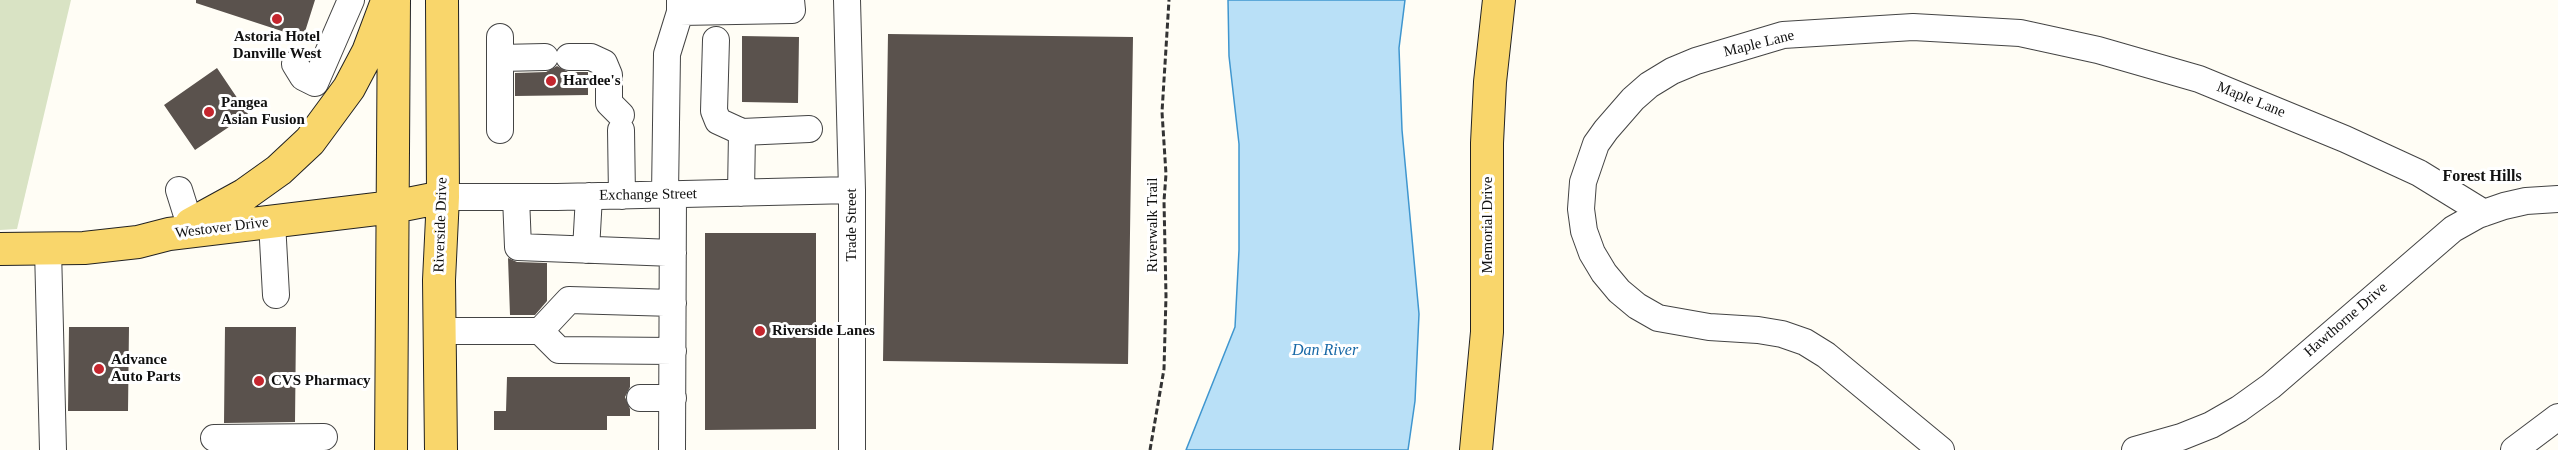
<!DOCTYPE html>
<html>
<head>
<meta charset="utf-8">
<style>
  body { margin:0 }
  canvas { display:block; background:#fffdf5 }
</style>
</head>
<body>
<canvas width="2558" height="450"></canvas>
<script>
const ctx = document.querySelector('canvas').getContext('2d');
ctx.lineJoin = 'round';
function paint(path, color) { ctx.fillStyle = color; ctx.fill(path, 'evenodd'); }
const poly = rows => new Path2D(rows.map(r => 'M' + r).join(''));
function stroke(path, color, width, dash) { ctx.strokeStyle = color; ctx.lineWidth = width; ctx.lineCap = dash ? 'butt' : 'round'; ctx.setLineDash(dash || []); ctx.stroke(path); }
function label(font, color, halo, rows, align = 'center') {
  ctx.font = font + ' Georgia,serif'; ctx.lineWidth = 6; ctx.setLineDash([]); ctx.textBaseline = 'middle'; ctx.strokeStyle = halo; ctx.fillStyle = color; for (const [text, x, y, turn = 0] of rows) {
    ctx.save(); ctx.translate(x, y); ctx.rotate((+turn || 0) * Math.PI / 180); ctx.textAlign = isNaN(turn) ? turn : align; if (halo) ctx.strokeText(text, 0, 0); ctx.fillText(text, 0, 0); ctx.restore();
  }
}
const cemetery = poly([
  [0,0,71,0,17,229,0,230]
]);
const water = poly([
  [1228,0,1405,0,1399,48,1402,130,1419,314,1415,401,1408,450,1186,450,1235,327,1239,250,1239,144,1229,56,1228,0]
]);
const building = poly([
  [196,0,315,0,303,38,196,3],
  [888,34,1133,37,1128,364,883,361],
  [742,36,799,37,798,103,742,102],
  [557,66,568,72,588,72,588,95,515,96,515,73,546,72],
  [217,68,248,114,195,150,164,105],
  [705,233,816,233,816,429,705,430],
  [508,258,517,262,547,263,547,301,535,315,510,315],
  [69,327,129,327,128,411,68,411],
  [225,327,296,327,295,422,224,423],
  [507,377,630,377,630,387,625,397,630,409,630,416,607,416,607,430,494,430,494,411,506,411]
]);
const path = poly([
  [1150,450,1164,369,1166,296,1164,201,1166,174,1162,112,1169,0]
]);
const minor = poly([
  [680,0,680,12,792,10,791,0],
  [847,0,852,190,852,450],
  [500,37,500,130],
  [716,40,714,111,718,121,742,132,809,129],
  [569,57,591,57,604,63,609,75,609,103,621,115],
  [500,58,545,57],
  [295,64,303,77,315,83,351,0],
  [621,130,622,196],
  [179,190,190,225],
  [741,193,742,132],
  [665,194,667,54,680,12],
  [443,197,557,197,852,190],
  [516,197,518,247,673,253],
  [272,222,276,295],
  [48,249,53,450],
  [586,250,589,196],
  [440,331,540,331,569,300,673,303],
  [540,331,559,350,673,351],
  [640,398,673,398],
  [214,438,324,437],
  [672,450,673,194],
  [1941,450,1826,355,1805,342,1782,334,1758,330,1709,327,1658,318,1637,306,1619,291,1604,273,1592,253,1584,231,1581,209,1583,182,1596,144,1606,130,1633,99,1649,85,1672,71,1696,61,1783,35,1913,27,2020,33,2098,50,2199,79,2345,139,2419,173,2484,213],
  [2135,450,2181,437,2211,425,2239,409,2271,386,2453,229,2478,215,2504,206,2526,201,2558,199],
  [2514,450,2558,417]
]);
const major = poly([
  [191,224,244,195,279,170,310,141,349,88,368,52,386,4],
  [0,249,84,248,138,242,169,234,393,207,443,197],
  [391,450,394,0],
  [441,450,439,280,443,197,442,0],
  [1476,450,1487,332,1487,143,1490,82,1499,0]
]);
const markers = [
  [277,19,6,"#c4262e"],
  [551,81,6,"#c4262e"],
  [209,112,6,"#c4262e"],
  [760,331,6,"#c4262e"],
  [99,369,6,"#c4262e"],
  [259,381,6,"#c4262e"]
];
const poiNames = [
  ["Astoria Hotel",277,37,"center"],
  ["Danville West",277,54,"center"],
  ["Hardee's",563,81],
  ["Pangea",221,103],
  ["Asian Fusion",221,120],
  ["Riverside Lanes",772,331],
  ["Advance",111,360],
  ["Auto Parts",111,377],
  ["CVS Pharmacy",271,381]
];
const streetNames = [
  ["Maple Lane",1759,44,-14],
  ["Maple Lane",2251,100,22],
  ["Exchange Street",648,195,-1],
  ["Riverside Drive",441,225,-88],
  ["Trade Street",852,225,-90],
  ["Riverwalk Trail",1153,225,-90],
  ["Memorial Drive",1488,225,-90],
  ["Westover Drive",222,228,-7],
  ["Hawthorne Drive",2346,320,-41]
];
const neighbourhoodNames = [
  ["Forest Hills",2482,177]
];
const waterNames = [
  ["Dan River",1325,351]
];
paint(cemetery, '#d9e3c4');
paint(water, '#b9e0f7');
stroke(water, '#3f96cf', 1.5);
paint(building, '#5a524d');
stroke(minor, '#444', 28);
stroke(major, '#222', 34);
stroke(path, '#333', 3, [6, 3]);
stroke(minor, '#fff', 26);
stroke(major, '#f9d66b', 32);
for (const [x, y, r, color] of markers) { const dot = new Path2D(); dot.arc(x, y, r, 0, 2 * Math.PI); ctx.fillStyle = color; ctx.fill(dot); stroke(dot, '#fff', 2); }
label('bold 15px', '#111', '#fff', poiNames, 'left');
label('15px', '#111', '#fff', streetNames);
label('bold 16px', '#111', '#fff', neighbourhoodNames);
label('italic 16px', '#1768a6', '#fff', waterNames);
</script>
</body>
</html>
